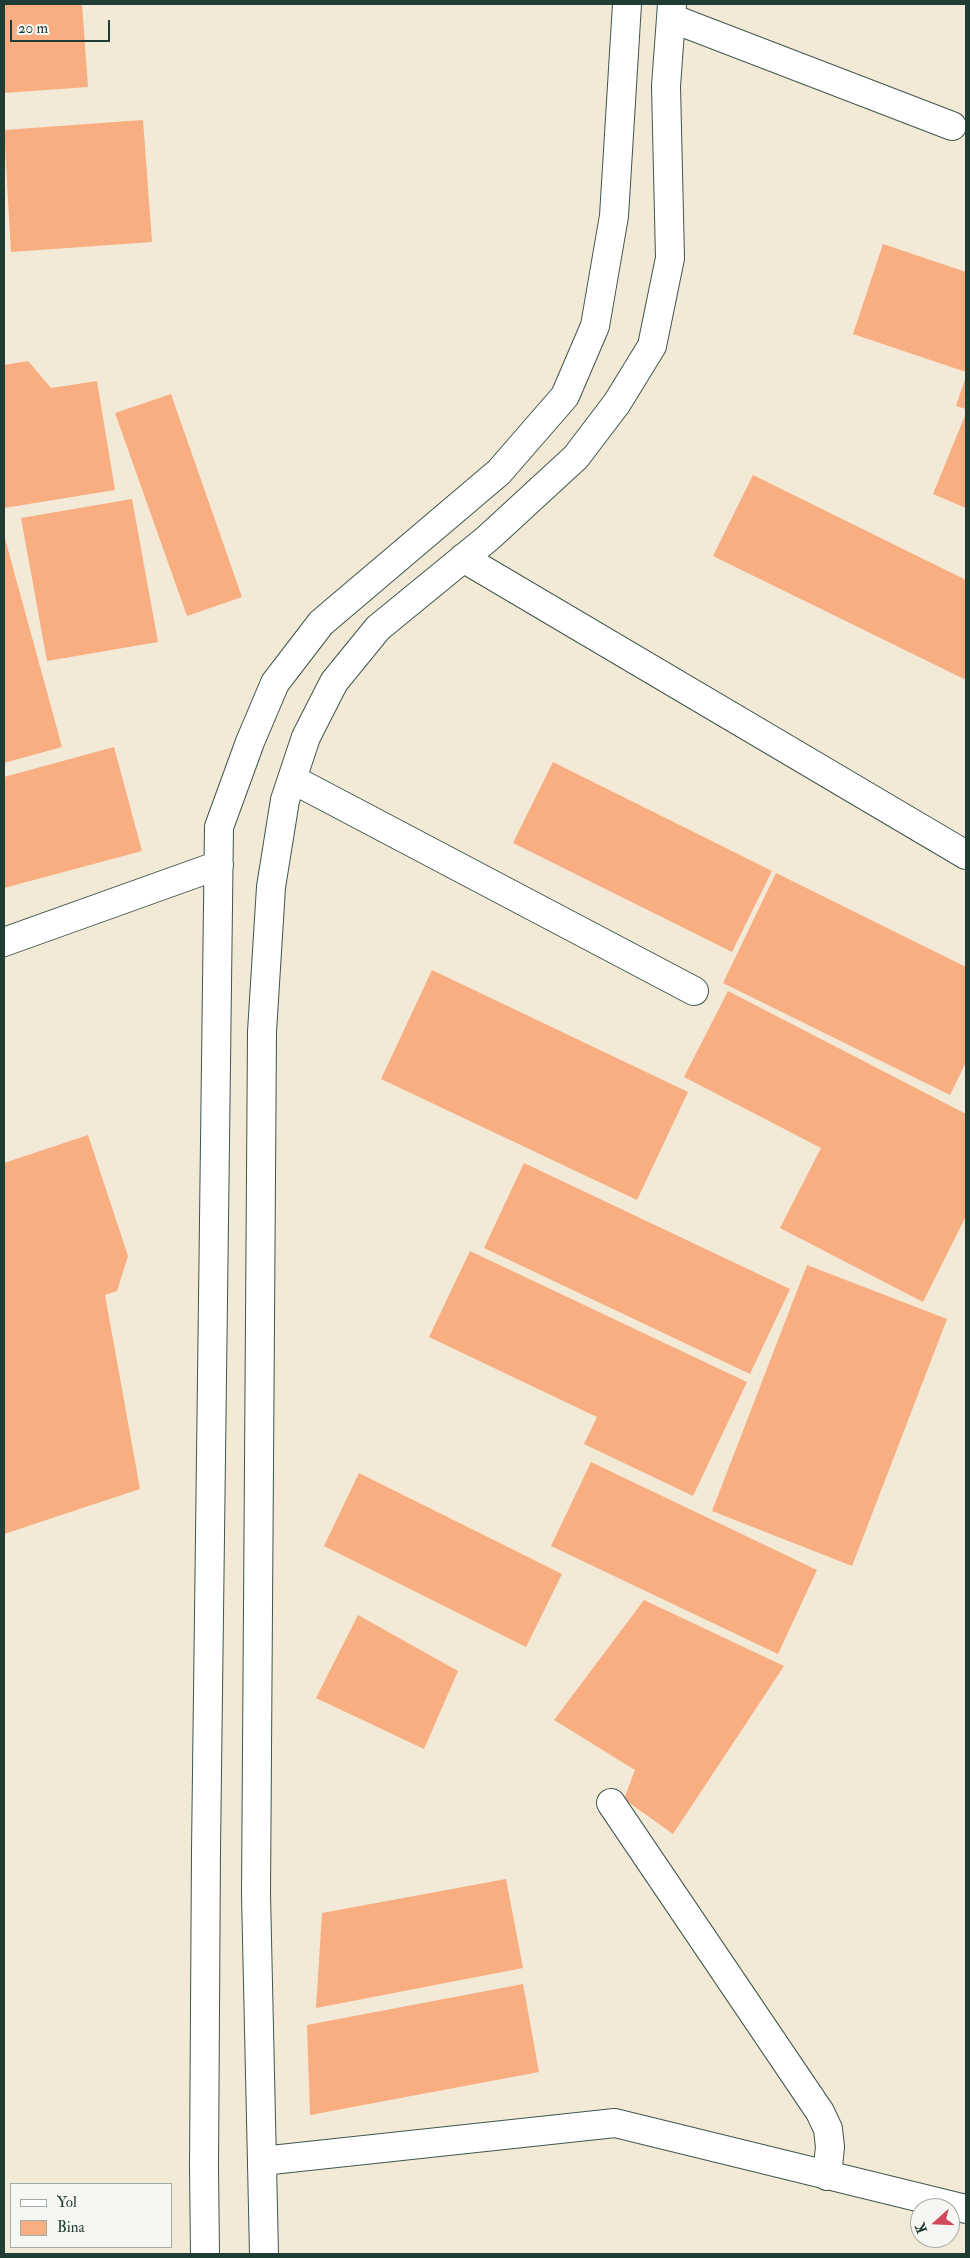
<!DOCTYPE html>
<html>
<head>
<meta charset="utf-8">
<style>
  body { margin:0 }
  #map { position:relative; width:970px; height:2258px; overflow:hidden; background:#f3e9d7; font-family:"IM FELL Double Pica",serif }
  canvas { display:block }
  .frame { position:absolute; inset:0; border:5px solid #1f3d34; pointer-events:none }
  .legend { position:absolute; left:10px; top:2183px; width:162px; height:65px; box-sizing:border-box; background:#f6f6f2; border:1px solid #a0aca6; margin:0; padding:6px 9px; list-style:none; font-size:15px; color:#1f3d34 }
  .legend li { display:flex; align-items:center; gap:10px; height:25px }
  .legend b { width:25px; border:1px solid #a0aca6 }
  .north { position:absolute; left:910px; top:2198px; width:50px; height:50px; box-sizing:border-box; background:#f6f6f2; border:1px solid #a0aca6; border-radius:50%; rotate:250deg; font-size:14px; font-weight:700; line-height:20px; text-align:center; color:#1f3d34 }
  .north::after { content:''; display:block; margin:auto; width:18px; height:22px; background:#d1495b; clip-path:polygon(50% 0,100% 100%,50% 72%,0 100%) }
  .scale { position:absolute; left:10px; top:20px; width:100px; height:22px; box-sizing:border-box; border:2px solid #1f3d34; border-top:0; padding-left:6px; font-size:15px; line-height:18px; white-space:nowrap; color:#1f3d34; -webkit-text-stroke:4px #f6f6f2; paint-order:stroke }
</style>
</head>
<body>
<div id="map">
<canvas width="970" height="2258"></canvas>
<div class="frame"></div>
<ul class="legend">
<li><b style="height:6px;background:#fff"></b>Yol</li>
<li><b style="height:14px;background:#f8ae81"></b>Bina</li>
</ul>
<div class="north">K</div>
<div class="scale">20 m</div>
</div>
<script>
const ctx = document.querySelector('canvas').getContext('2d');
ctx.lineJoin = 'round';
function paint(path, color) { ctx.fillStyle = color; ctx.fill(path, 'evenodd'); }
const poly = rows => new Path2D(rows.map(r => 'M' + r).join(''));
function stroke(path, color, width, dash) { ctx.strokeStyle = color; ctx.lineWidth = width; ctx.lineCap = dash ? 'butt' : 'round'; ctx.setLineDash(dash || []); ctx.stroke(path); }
const building = poly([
  [4,4,82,4,88,87,4,93],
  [143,120,152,242,11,252,4,130],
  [883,244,966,272,966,372,853,334],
  [28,361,51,388,97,381,115,490,4,508,4,365],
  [966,376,966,409,956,406],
  [171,394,242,597,187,616,115,413],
  [966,413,966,508,933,494],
  [753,475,966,580,966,680,713,556],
  [132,499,158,642,47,661,21,518],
  [4,535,62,747,4,763],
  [114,747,142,851,4,888,4,777],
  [553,762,772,871,732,952,513,843],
  [776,873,966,967,966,1062,950,1095,723,983],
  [432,970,688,1092,637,1200,381,1079],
  [728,991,966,1114,966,1216,923,1302,780,1228,821,1148,684,1077],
  [88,1135,128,1256,117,1291,105,1295,140,1489,4,1534,4,1163],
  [524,1163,790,1289,750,1374,484,1248],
  [470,1251,747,1382,693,1496,584,1444,597,1417,429,1337],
  [807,1265,947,1319,852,1566,712,1511],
  [591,1462,817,1570,778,1654,551,1546],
  [359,1473,562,1574,526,1647,324,1546],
  [644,1600,784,1666,673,1834,624,1799,635,1770,554,1720],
  [358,1615,458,1671,424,1749,316,1698],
  [506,1879,523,1968,316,2008,322,1913],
  [523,1984,539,2072,310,2115,307,2025]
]);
const minor = poly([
  [671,18,952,126],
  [463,558,966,855],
  [292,779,694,991],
  [4,942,219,865],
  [611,1803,820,2112,828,2129,830,2147,827,2176],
  [262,2161,615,2123,966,2209],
  [205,2254,204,2168,206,1850,219,827,250,742,275,683,321,623,499,472,565,396,595,326,614,216,627,4],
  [264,2254,256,1894,262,1032,271,887,285,800,306,737,334,682,378,628,488,538,576,457,617,403,652,346,670,258,666,86,672,4]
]);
paint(building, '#f8ae81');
stroke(minor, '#3f574c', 30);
stroke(minor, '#fff', 28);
</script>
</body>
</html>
